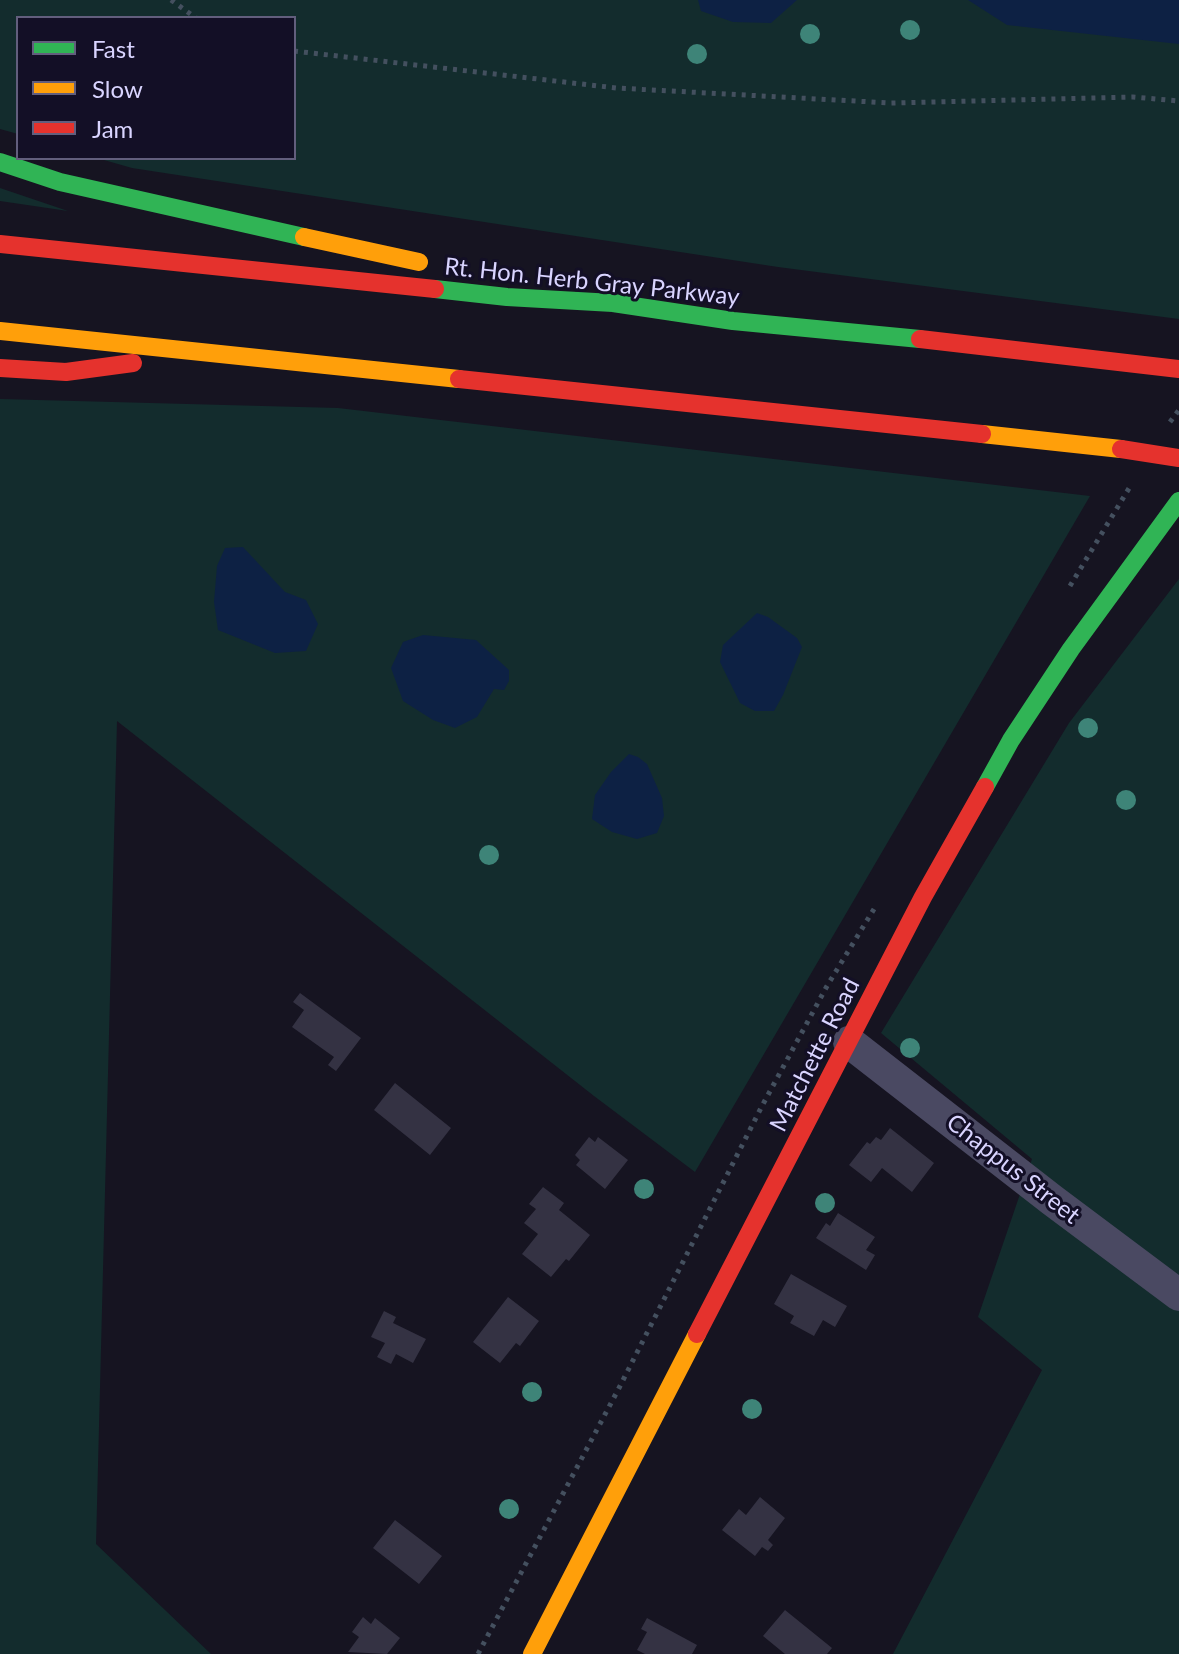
<!DOCTYPE html>
<html>
<head>
<meta charset="utf-8">
<style>
  body { margin:0 }
  #map { position:relative; width:1179px; height:1654px; overflow:hidden; background:#161421; font-family:Lato,sans-serif }
  canvas { display:block }
  .legend { position:absolute; left:16px; top:16px; width:280px; height:144px; box-sizing:border-box; background:#130f26; border:2px solid #625e7d; margin:0; padding:10px 14px; list-style:none; font-size:24px; color:#d9d4ff }
  .legend li { display:flex; align-items:center; gap:16px; height:40px }
  .legend b { width:40px; border:2px solid #625e7d }
</style>
</head>
<body>
<div id="map">
<canvas width="1179" height="1654"></canvas>
<ul class="legend">
<li><b style="height:10px;background:#30b455"></b>Fast</li>
<li><b style="height:10px;background:#ff9f0a"></b>Slow</li>
<li><b style="height:10px;background:#e5322d"></b>Jam</li>
</ul>
</div>
<script>
const ctx = document.querySelector('canvas').getContext('2d');
ctx.lineJoin = 'round';
function paint(path, color) { ctx.fillStyle = color; ctx.fill(path, 'evenodd'); }
const poly = rows => new Path2D(rows.map(r => 'M' + r).join(''));
function stroke(path, color, width, dash) { ctx.strokeStyle = color; ctx.lineWidth = width; ctx.lineCap = dash ? 'butt' : 'round'; ctx.setLineDash(dash || []); ctx.stroke(path); }
function label(font, color, halo, rows, align = 'center') {
  ctx.font = font + ' Lato,sans-serif'; ctx.lineWidth = 6; ctx.setLineDash([]); ctx.textBaseline = 'middle'; ctx.strokeStyle = halo; ctx.fillStyle = color; for (const [text, x, y, turn = 0] of rows) {
    ctx.save(); ctx.translate(x, y); ctx.rotate((+turn || 0) * Math.PI / 180); ctx.textAlign = isNaN(turn) ? turn : align; if (halo) ctx.strokeText(text, 0, 0); ctx.fillText(text, 0, 0); ctx.restore();
  }
}
const green = poly([
  [0,0,1179,0,1179,319,778,267,132,168,97,158,294,158,294,18,18,18,18,134,0,129],
  [0,188,68,211,0,201],
  [0,399,338,408,1090,496,695,1172,594,1096,117,721,96,1544,211,1654,0,1654],
  [1179,579,1179,1654,893,1654,1042,1370,978,1317,1032,1159,881,1033,1069,723]
]);
const water = poly([
  [698,0,797,0,771,23,733,22,701,11],
  [968,0,1179,0,1179,44,1007,25],
  [243,547,285,592,306,600,318,624,306,651,275,653,218,630,214,602,217,566,225,548],
  [757,613,768,617,797,638,802,647,783,695,774,711,755,711,740,703,720,662,723,645],
  [423,635,476,640,509,670,509,681,504,690,494,689,477,717,455,728,433,720,403,701,391,668,403,642],
  [629,754,638,757,647,764,662,798,664,816,657,833,637,839,612,832,592,819,595,795,611,772]
]);
const building = poly([
  [300,993,361,1038,336,1071,328,1065,334,1057,292,1027,304,1010,293,1002],
  [395,1083,451,1128,430,1155,374,1110],
  [890,1128,934,1163,912,1192,882,1168,871,1182,849,1165,867,1142,870,1144,876,1137,881,1140],
  [589,1137,595,1142,598,1137,628,1160,605,1189,576,1165,580,1160,575,1155],
  [543,1187,564,1203,559,1210,590,1235,569,1261,566,1259,551,1277,522,1254,538,1234,524,1223,536,1209,529,1204],
  [838,1213,875,1237,866,1250,875,1255,866,1270,816,1238,826,1223,830,1226],
  [791,1274,847,1306,835,1327,823,1320,814,1336,790,1323,794,1316,774,1304],
  [508,1297,539,1321,520,1346,516,1343,500,1363,473,1342],
  [384,1311,396,1317,393,1323,426,1339,413,1363,396,1354,391,1364,377,1357,385,1343,371,1337],
  [760,1497,785,1518,768,1540,773,1545,768,1551,762,1547,755,1556,722,1530,739,1509,746,1515],
  [395,1520,442,1556,419,1584,373,1548],
  [785,1610,832,1648,827,1654,785,1654,763,1636],
  [363,1617,371,1624,375,1618,400,1638,387,1654,348,1652,359,1637,352,1632],
  [647,1618,697,1645,692,1654,645,1654,637,1650,647,1632,641,1629]
]);
const path = poly([
  [171,0,196,18],
  [294,51,616,88,891,103,1133,97,1179,101],
  [1170,422,1179,410],
  [1070,586,1131,485],
  [478,1654,619,1388,762,1106,827,986,874,909]
]);
const street = poly([
  [849,1042,1052,1200,1179,1295]
]);
const fast = poly([
  [0,162,60,182,304,237],
  [435,289,507,297,613,303,733,321,920,339],
  [985,787,1011,740,1071,649,1179,501]
]);
const slow = poly([
  [304,237,419,262],
  [0,331,459,379],
  [982,434,1121,449],
  [532,1654,697,1334]
]);
const jam = poly([
  [0,244,435,289],
  [920,339,1179,369],
  [0,368,66,372,133,363],
  [459,379,982,434],
  [697,1334,923,897,985,787]
]);
const jamBridge = poly([
  [1121,449,1179,458]
]);
const trees = [
  [910,30],
  [810,34],
  [697,54],
  [1088,728],
  [1126,800],
  [489,855],
  [910,1048],
  [644,1189],
  [825,1203],
  [532,1392],
  [752,1409],
  [509,1509]
];
const streetNames = [
  ["Rt. Hon. Herb Gray Parkway",592,282,6],
  ["Matchette Road",815,1055,-63],
  ["Chappus Street",1013,1169,38]
];
paint(green, '#132c2d');
paint(water, '#0d2144');
paint(building, '#343243');
stroke(path, '#44505f', 5, [4, 6]);
stroke(street, '#4a4962', 32);
stroke(fast, '#30b455', 18);
stroke(slow, '#ff9f0a', 18);
stroke(jam, '#e5322d', 18);
stroke(jamBridge, '#e5322d', 18);
ctx.fillStyle = '#3e8478';
for (const [x, y] of trees) { ctx.beginPath(); ctx.arc(x, y, 10, 0, 2 * Math.PI); ctx.fill(); }
label('24px', '#d9d4ff', '#130f26', streetNames);
</script>
</body>
</html>
